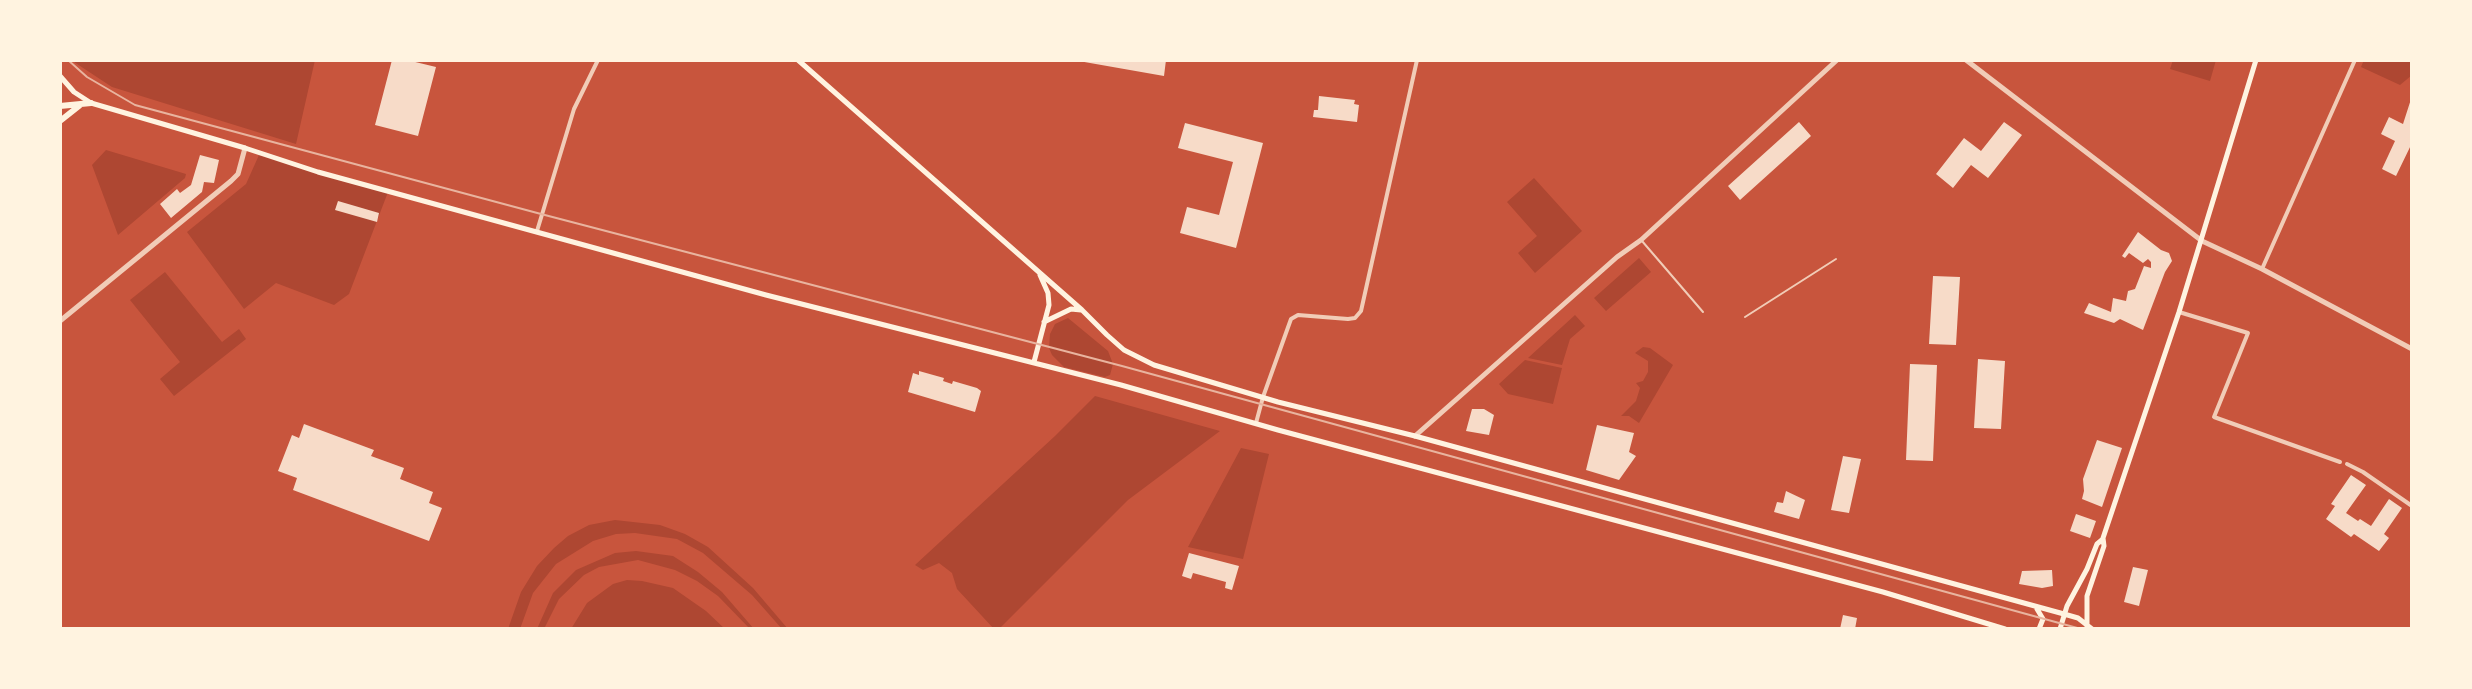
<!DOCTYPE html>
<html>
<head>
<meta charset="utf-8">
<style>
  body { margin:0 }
  #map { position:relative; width:2472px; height:689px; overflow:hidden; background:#c8553d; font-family:Georgia,serif }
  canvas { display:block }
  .frame { position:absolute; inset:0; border:62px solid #fff3e0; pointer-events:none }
</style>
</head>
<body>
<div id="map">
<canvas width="2472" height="689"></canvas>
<div class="frame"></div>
</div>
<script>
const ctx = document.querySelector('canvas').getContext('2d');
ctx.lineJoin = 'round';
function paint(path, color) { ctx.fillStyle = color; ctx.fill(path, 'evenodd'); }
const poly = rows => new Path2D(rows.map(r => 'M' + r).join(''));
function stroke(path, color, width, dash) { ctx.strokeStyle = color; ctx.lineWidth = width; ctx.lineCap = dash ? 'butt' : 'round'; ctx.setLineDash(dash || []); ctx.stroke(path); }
const green = poly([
  [71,60,315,60,296,144,112,87],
  [2173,60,2216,60,2210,81,2170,69],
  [2364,60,2412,60,2412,75,2400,85,2361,67],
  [106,150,186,174,185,178,118,235,92,165],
  [259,155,388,192,349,294,334,305,276,283,244,309,187,232,246,184],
  [1534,178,1582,231,1535,273,1518,253,1537,236,1507,202],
  [1639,258,1651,272,1606,311,1594,298],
  [165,272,222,342,239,329,246,339,174,396,160,379,180,362,130,300],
  [1575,315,1585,326,1570,339,1562,365,1528,358],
  [1068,318,1108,351,1113,364,1110,375,1105,377,1064,367,1052,355,1049,348,1050,334,1055,324],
  [1643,347,1650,348,1673,365,1639,423,1629,416,1621,416,1636,401,1640,388,1636,383,1643,381,1648,372,1648,361,1635,353],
  [1525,360,1562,368,1553,404,1508,394,1499,384],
  [1095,396,1220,431,1128,500,999,629,994,629,957,589,952,573,939,563,923,570,915,565,1055,436],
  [1241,448,1269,454,1243,559,1188,547],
  [615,520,660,525,685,534,708,547,753,588,788,629,782,629,752,595,703,553,677,539,635,533,616,534,593,541,556,564,533,593,520,629,508,629,521,592,537,566,554,548,568,536,589,525],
  [636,551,673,556,698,572,722,592,754,629,750,629,718,596,697,581,675,570,638,560,599,567,584,575,559,599,544,629,537,629,553,593,576,570,615,553],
  [627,580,642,581,673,588,706,611,725,629,571,629,587,603,613,584]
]);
const building = poly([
  [392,60,407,60,436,67,418,136,375,125],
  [1073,60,1166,60,1164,76],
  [1319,96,1355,100,1354,104,1359,105,1357,122,1313,117,1314,110,1318,110],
  [2412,96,2412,143,2396,176,2382,169,2395,141,2381,134,2389,117,2403,124],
  [1799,122,1811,136,1740,200,1728,186],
  [2004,122,2022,135,1988,178,1971,165,1953,188,1936,174,1964,138,1981,151],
  [1185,123,1263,143,1236,248,1180,233,1187,207,1219,215,1233,162,1178,148],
  [200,155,219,160,214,183,204,182,202,192,171,218,160,204,177,189,180,193,191,185],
  [338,201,379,213,377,222,335,210],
  [2138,232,2161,250,2169,253,2172,261,2165,272,2143,330,2120,319,2114,323,2084,313,2089,303,2111,312,2113,298,2126,301,2128,291,2135,289,2144,266,2151,268,2151,262,2148,259,2143,263,2129,253,2125,258,2122,256],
  [1933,276,1960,277,1956,345,1929,344],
  [1978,359,2005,361,2001,429,1974,428],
  [1910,364,1937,365,1933,461,1906,460],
  [919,371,944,378,943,381,952,384,953,381,977,388,981,391,975,412,908,392,913,373,919,375],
  [1472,409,1484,409,1494,415,1489,435,1466,431],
  [304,424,374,450,371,456,404,468,400,479,433,492,429,503,442,508,429,541,293,490,297,478,278,471,292,435,299,438],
  [1597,425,1634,433,1629,452,1636,456,1619,480,1586,470],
  [2097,440,2122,448,2102,507,2082,499,2084,491,2083,479],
  [1843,456,1861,459,1849,513,1831,510],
  [2351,475,2366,485,2346,513,2358,521,2360,519,2371,526,2389,499,2402,508,2384,534,2389,538,2379,551,2354,534,2351,537,2326,519,2335,506,2331,504],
  [1786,491,1805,500,1799,519,1774,512,1777,502,1783,503],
  [2076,514,2096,521,2090,538,2070,531],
  [1189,553,1239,566,1232,590,1225,588,1226,582,1193,573,1191,579,1182,576],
  [2133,567,2148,570,2139,606,2124,602],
  [2052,570,2053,586,2042,588,2019,584,2022,571],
  [1843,615,1857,618,1855,629,1840,629]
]);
const service = poly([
  [1642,241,1703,312],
  [1745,317,1836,259]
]);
const minor = poly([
  [537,231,574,109,598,60],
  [2262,269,2355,60],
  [2179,312,2248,333,2214,417,2340,462],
  [1256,423,1263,397,1291,319,1298,315,1348,319,1355,318,1361,311,1417,60],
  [2347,464,2363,472,2412,506]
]);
const tertiary = poly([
  [1966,60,2202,241,2262,269,2412,349],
  [60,321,231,181,238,174,245,148],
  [1415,436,1617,257,1641,240,1837,60]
]);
const secondary = poly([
  [798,60,1082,310,1107,335,1124,350,1154,365,1278,402,1415,436,2064,614,2078,618,2092,629],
  [60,76,74,92,91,103,245,148,318,172,766,295,1121,385,1278,430,1883,592,2005,629],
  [1044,322,1071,309,1081,310],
  [1034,362,1049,305,1048,293,1040,275],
  [2037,609,2043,619,2039,629],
  [2060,629,2067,606,2087,569,2097,544,2103,539],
  [2087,629,2087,596,2104,546,2103,538,2179,312,2256,60]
]);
const primary = poly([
  [60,106,91,103],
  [60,121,79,106]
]);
const tram = poly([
  [68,60,87,77,135,105,541,214,1122,366,2081,629]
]);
paint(green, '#ae4732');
paint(building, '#f7dbc8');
stroke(service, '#f1ccb7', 2);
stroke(minor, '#f1ccb7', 4);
stroke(tertiary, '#f1ccb7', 5);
stroke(secondary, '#fff3e0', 5);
stroke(primary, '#fff3e0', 6);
stroke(tram, '#e9b49f', 2);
</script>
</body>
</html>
